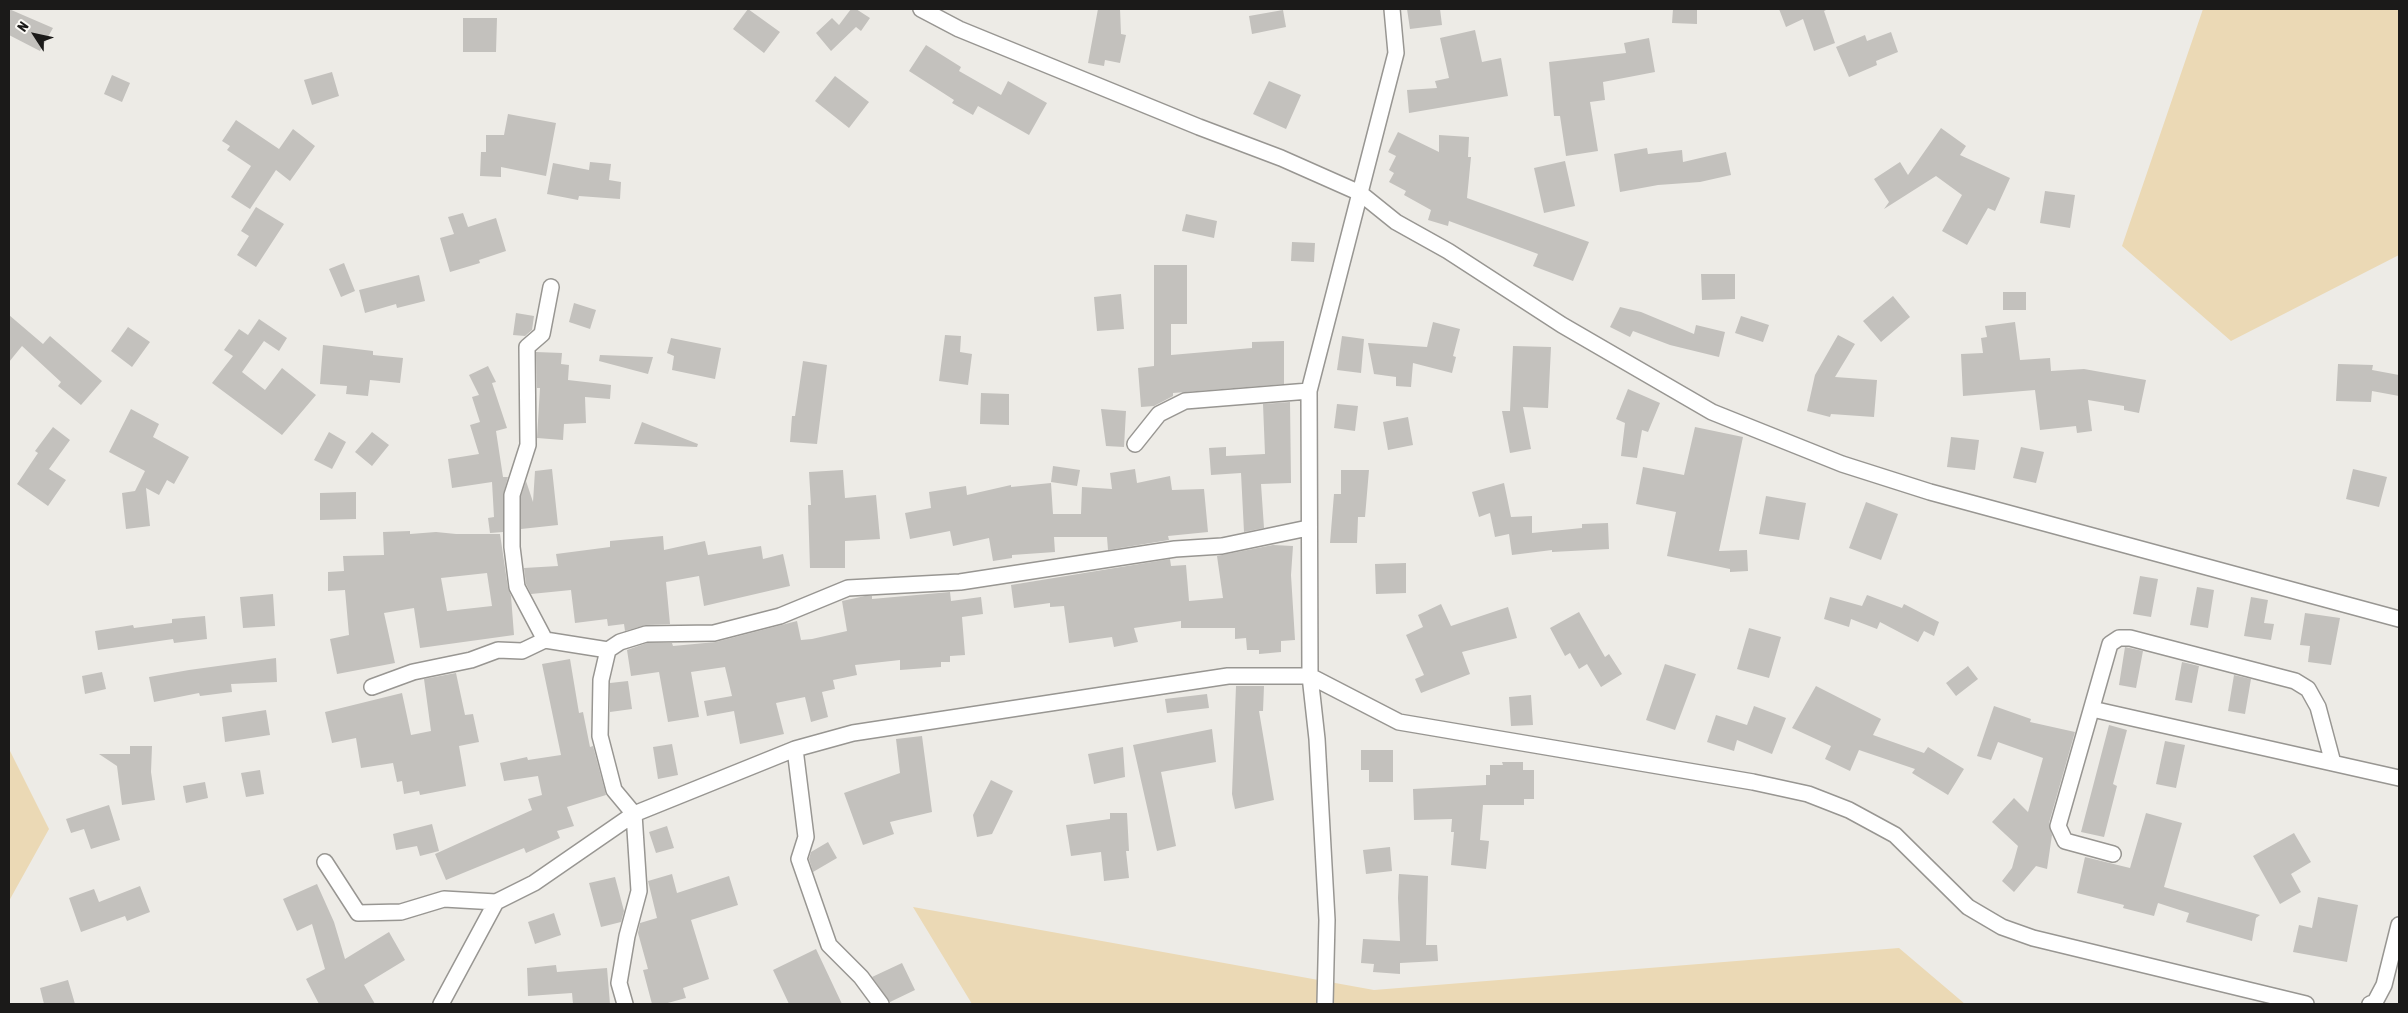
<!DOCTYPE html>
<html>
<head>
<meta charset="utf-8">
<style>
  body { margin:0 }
  #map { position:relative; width:2408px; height:1013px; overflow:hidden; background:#edebe6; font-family:"Asap Condensed",sans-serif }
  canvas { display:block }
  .frame { position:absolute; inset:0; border:10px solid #1b1a19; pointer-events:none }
  .north { position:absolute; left:10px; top:10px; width:50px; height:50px; -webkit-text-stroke:4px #faf8f4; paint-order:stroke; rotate:305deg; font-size:14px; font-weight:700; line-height:20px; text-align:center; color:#1b1a19 }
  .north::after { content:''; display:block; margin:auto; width:18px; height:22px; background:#1b1a19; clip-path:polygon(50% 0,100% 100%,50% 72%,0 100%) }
</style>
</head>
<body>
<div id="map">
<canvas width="2408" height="1013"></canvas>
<div class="frame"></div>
<div class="north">N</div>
</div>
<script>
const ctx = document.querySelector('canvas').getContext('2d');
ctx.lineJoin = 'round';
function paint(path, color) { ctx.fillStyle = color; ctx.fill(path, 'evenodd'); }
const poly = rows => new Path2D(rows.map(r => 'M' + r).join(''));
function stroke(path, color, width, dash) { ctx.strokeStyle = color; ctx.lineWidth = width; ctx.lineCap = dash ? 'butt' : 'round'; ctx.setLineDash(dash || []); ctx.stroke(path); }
const green = poly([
  [2203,9,2399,9,2399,255,2231,341,2122,246],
  [9,749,49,829,9,901],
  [913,907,1374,990,1899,948,1965,1004,972,1004]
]);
const building = poly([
  [9,9,53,28,40,51,9,35],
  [748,9,780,32,764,53,733,29],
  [851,9,856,9,870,18,861,31,856,27,831,51,816,33,832,18,839,25],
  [1098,9,1120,9,1121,34,1126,35,1120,63,1105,60,1104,66,1088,63],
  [1407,9,1440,9,1442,25,1410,29],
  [1673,9,1697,9,1697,24,1672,23],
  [1779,9,1828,9,1824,11,1835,43,1814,51,1803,19,1786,27],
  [1283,10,1286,27,1252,34,1249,16],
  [463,18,497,18,496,52,463,52],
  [1475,30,1482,62,1501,58,1508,96,1409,113,1407,90,1437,88,1435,81,1449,78,1440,38],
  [1891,32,1898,52,1876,61,1877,65,1849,77,1836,47,1865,35,1867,41],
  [1649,38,1655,72,1603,82,1605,100,1590,102,1598,151,1566,156,1560,116,1554,116,1549,62,1626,53,1624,43],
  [926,45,961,67,959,71,1001,95,1008,81,1047,103,1029,135,978,106,973,115,952,103,954,100,909,71],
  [332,72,339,96,312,105,304,80],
  [112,75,130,83,122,102,104,94],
  [835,76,869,102,849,128,815,101],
  [1269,81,1301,95,1286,129,1253,114],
  [508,114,556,123,546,176,501,167,501,177,480,176,481,152,486,152,486,135,504,135],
  [236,120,279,149,293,129,315,146,290,181,276,170,250,209,231,197,251,166,227,150,230,146,222,141],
  [1941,128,1966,146,1960,155,2010,178,1995,211,1988,208,1967,245,1942,231,1962,195,1936,176,1884,209,1889,202,1874,179,1900,162,1908,175],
  [1398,132,1439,152,1439,135,1469,137,1468,157,1471,157,1467,198,1589,242,1573,281,1533,266,1538,254,1449,221,1448,226,1428,220,1431,210,1404,195,1406,191,1389,182,1394,173,1389,170,1396,156,1388,152],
  [1647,148,1648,154,1682,150,1683,162,1726,152,1731,175,1700,182,1658,185,1620,192,1614,154],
  [1565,161,1575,206,1544,213,1534,168],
  [590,162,611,164,609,180,621,182,620,199,579,196,578,200,547,194,553,163,589,170],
  [2045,191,2075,195,2070,228,2040,223],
  [256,207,284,224,256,267,237,255,249,236,241,231],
  [463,213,468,227,496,218,506,251,479,260,480,263,450,272,440,238,454,234,448,217],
  [1186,214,1217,221,1214,238,1182,231],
  [1292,242,1315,243,1314,262,1291,261],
  [344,263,355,291,341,297,329,269],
  [1154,265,1187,265,1187,324,1171,324,1171,355,1252,348,1252,342,1284,341,1284,384,1173,393,1173,396,1154,406,1141,407,1138,368,1154,366],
  [1701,274,1735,274,1735,299,1702,300],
  [419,275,425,301,397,308,396,304,365,313,359,290],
  [2003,292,2026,292,2026,310,2003,310],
  [1121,294,1124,329,1097,331,1094,297],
  [1893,296,1910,317,1881,342,1863,321],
  [574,303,596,310,590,329,569,322],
  [1620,307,1641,312,1694,334,1696,325,1725,332,1719,357,1670,345,1633,331,1630,337,1610,327],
  [516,313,534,316,532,330,525,336,513,335],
  [9,315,43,344,50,336,102,381,81,405,58,386,61,382,22,346,9,362],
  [1741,316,1769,325,1763,342,1735,333],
  [259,319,287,338,279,351,264,341,242,372,265,390,282,368,316,395,282,435,212,383,233,356,224,350,239,329,248,335],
  [1433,322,1460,329,1453,356,1456,357,1452,373,1413,363,1411,387,1396,386,1396,377,1374,374,1368,343,1427,347],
  [2015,322,2020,360,2050,358,2051,371,2084,369,2146,380,2139,413,2124,410,2124,406,2088,400,2092,431,2077,433,2076,426,2040,430,2035,390,1963,396,1961,354,1983,353,1981,338,1987,337,1985,326],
  [128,327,150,342,132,367,111,351],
  [945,335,961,336,960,352,972,354,968,385,939,381],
  [1838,335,1855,344,1835,377,1877,380,1874,417,1831,414,1830,417,1807,411,1815,375],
  [1342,336,1364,339,1361,373,1337,370],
  [671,338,721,348,715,379,672,370,674,356,667,353],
  [323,345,373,351,373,355,403,358,400,383,370,380,368,396,346,394,347,386,320,384],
  [1513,346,1551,347,1548,408,1523,407,1531,449,1510,453,1502,411,1510,411],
  [536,352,562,353,561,364,569,365,568,380,611,385,610,399,585,397,586,423,564,424,563,440,537,438,540,388,537,388],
  [600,355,653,357,648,374,599,361],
  [803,361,827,365,817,444,790,442,792,416,795,416],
  [2338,364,2373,365,2372,370,2399,375,2399,396,2372,391,2371,402,2336,401],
  [488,366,496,382,492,383,507,428,496,431,503,477,508,477,503,495,503,532,490,533,488,518,494,517,492,482,452,488,448,459,479,454,470,425,480,422,472,397,479,395,469,375],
  [1628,389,1660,403,1648,432,1642,430,1637,458,1621,456,1625,423,1616,419],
  [981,393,1009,394,1009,425,980,424],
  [1290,402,1291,483,1261,484,1264,528,1244,532,1241,473,1211,475,1209,448,1226,447,1226,456,1265,454,1263,404],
  [1337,404,1358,406,1355,431,1334,428],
  [131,409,159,424,153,437,189,457,174,484,167,480,159,495,146,488,150,526,126,529,122,493,135,491,145,471,109,452],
  [1101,409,1126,411,1124,447,1106,446],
  [1408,417,1413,445,1388,450,1383,422],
  [642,422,698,444,697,447,634,444],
  [53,427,70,440,49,469,66,480,48,506,17,484,38,453,35,451],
  [1695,427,1743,437,1719,551,1747,550,1748,571,1730,572,1730,569,1667,556,1676,512,1636,504,1643,467,1684,475],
  [329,432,346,442,332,469,314,460],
  [372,432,389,445,372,466,355,452],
  [1951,437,1979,440,1975,470,1947,467],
  [2021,447,2044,452,2036,483,2013,478],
  [1053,466,1080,470,1077,486,1051,482],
  [552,469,558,525,521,529,521,496,526,481,533,502,535,471],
  [1135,469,1137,483,1170,476,1172,490,1204,489,1208,532,1168,536,1169,540,1108,550,1107,537,1054,537,1055,552,1012,555,1012,558,993,561,989,538,953,546,950,531,910,539,905,513,931,508,929,492,966,486,967,495,1011,485,1011,487,1051,483,1053,514,1081,514,1082,487,1112,489,1110,473],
  [2353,469,2387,477,2379,507,2346,499],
  [843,470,845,498,876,495,880,539,845,541,845,568,810,568,808,505,811,505,809,472],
  [1341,470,1369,470,1365,517,1358,517,1357,543,1330,543,1334,494,1341,494],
  [1504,483,1511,517,1532,516,1532,533,1582,528,1582,524,1608,523,1609,549,1552,552,1552,550,1512,555,1509,534,1495,537,1490,513,1479,517,1472,492],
  [356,492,356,519,320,520,320,493],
  [1766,496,1806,503,1799,540,1759,534],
  [1866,502,1898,514,1881,560,1849,548],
  [410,531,410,534,436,532,456,534,500,534,508,588,511,596,514,635,420,648,414,608,384,613,395,663,337,674,330,639,349,635,345,590,328,591,328,572,344,571,343,556,384,555,383,532],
  [487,573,492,606,447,611,441,578],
  [663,536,664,550,705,541,708,555,761,546,763,559,783,554,790,586,704,606,699,576,666,582,670,624,646,625,625,631,624,624,608,626,607,619,575,623,571,590,531,594,526,584,524,568,558,566,556,554,610,547,610,541],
  [1273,545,1293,546,1291,575,1295,640,1281,641,1281,652,1259,654,1259,650,1247,650,1246,638,1235,639,1235,628,1181,628,1181,621,1134,628,1138,642,1114,647,1112,637,1069,643,1064,606,1050,607,1050,603,1014,608,1011,585,1170,559,1171,566,1186,565,1189,601,1223,598,1217,556],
  [1406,563,1406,593,1376,594,1375,564],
  [2140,576,2158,579,2151,617,2133,614],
  [2197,587,2214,590,2208,628,2190,625],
  [950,592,951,601,981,597,983,614,962,617,965,655,950,656,950,662,941,662,941,667,900,670,900,660,855,665,857,675,833,680,835,689,822,692,828,717,811,722,805,697,776,703,784,734,740,744,734,711,707,716,704,701,732,696,725,667,691,672,699,717,668,722,659,672,631,676,627,650,647,643,672,643,673,646,716,642,797,621,801,640,812,639,847,631,842,601,865,596,872,596,872,599],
  [273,594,275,626,243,628,240,597],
  [1867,595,1902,608,1904,604,1939,622,1934,636,1924,631,1918,642,1880,622,1877,629,1851,619,1849,627,1824,619,1830,597,1862,606],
  [2251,597,2268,600,2264,623,2274,624,2271,640,2244,636],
  [1441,604,1451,626,1508,607,1517,638,1462,652,1470,674,1421,693,1415,679,1424,675,1406,635,1423,627,1418,615],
  [1579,612,1605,657,1609,654,1622,674,1601,687,1587,664,1579,669,1570,653,1565,656,1550,628],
  [2305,613,2340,618,2331,665,2308,662,2310,646,2300,645],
  [205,616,207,639,174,643,173,639,98,650,95,631,133,625,134,628,172,623,172,619],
  [1749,628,1781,637,1769,678,1737,669],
  [2125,647,2143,651,2136,688,2119,685],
  [276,658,277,682,231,684,232,692,200,696,199,693,154,702,149,677,189,670],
  [570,659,579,713,583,712,590,747,593,746,606,795,567,807,574,826,557,831,560,838,526,853,524,848,446,880,435,854,532,810,528,799,542,795,538,776,504,781,500,763,527,757,528,760,561,755,542,664],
  [2182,662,2199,666,2192,703,2175,700],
  [1665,664,1696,674,1675,730,1646,720],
  [1968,666,1978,679,1956,696,1946,683],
  [102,672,106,689,85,694,82,676],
  [456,673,465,715,473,714,479,742,459,746,466,786,420,795,419,791,404,794,402,781,397,782,393,763,361,768,356,738,332,743,325,712,402,693,411,735,431,731,424,679],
  [2234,675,2251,679,2245,714,2228,711],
  [628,681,632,709,610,712,610,683],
  [1236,686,1264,686,1263,711,1259,711,1274,800,1235,809,1232,794],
  [1816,686,1881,719,1873,735,1924,753,1928,747,1964,769,1948,795,1912,773,1915,769,1859,750,1850,771,1825,759,1831,746,1792,728],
  [1207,694,1209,708,1167,713,1165,699],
  [1531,695,1533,725,1511,726,1509,697],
  [1754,706,1786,718,1772,754,1737,740,1734,751,1707,742,1716,715,1747,725],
  [1994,706,2031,719,2030,722,2075,732,2049,823,2052,835,2047,869,2036,866,2014,892,2002,881,2012,868,2018,846,1992,822,2014,798,2028,812,2043,758,1998,742,1991,760,1977,756],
  [266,710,270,735,225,742,222,717],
  [2109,725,2127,730,2113,784,2117,786,2104,837,2081,832],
  [1212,729,1216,762,1161,772,1176,846,1157,851,1133,745],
  [922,736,932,812,890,822,894,834,863,845,844,793,900,773,896,739],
  [2165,741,2185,745,2176,788,2156,784],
  [672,744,678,775,658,779,653,747],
  [130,746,152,746,151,772,155,800,122,805,117,766,99,754,130,754],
  [1123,747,1125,777,1094,784,1088,754],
  [1361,750,1393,750,1393,782,1369,782,1369,770,1361,770],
  [1502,762,1523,762,1523,770,1534,770,1534,799,1524,799,1524,805,1483,805,1480,840,1489,841,1486,869,1451,865,1454,832,1451,832,1452,819,1414,820,1413,789,1486,785,1486,775,1490,775,1490,765,1503,765],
  [260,770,264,794,246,797,241,773],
  [991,780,1013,791,992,834,977,837,973,815],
  [205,782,208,798,186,803,183,786],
  [109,805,120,840,91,849,84,829,71,833,66,819],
  [1110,813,1127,813,1129,851,1126,851,1129,878,1104,881,1101,852,1071,856,1066,825,1110,819],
  [2146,813,2182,823,2164,887,2260,915,2256,918,2252,941,2186,922,2189,913,2158,903,2154,916,2123,908,2124,905,2077,893,2085,857,2130,868],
  [432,824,439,851,420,856,417,846,396,850,393,834],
  [667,826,674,848,656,853,649,832],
  [2294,833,2311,862,2291,874,2301,892,2280,904,2253,856],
  [828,842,837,858,813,872,809,859,811,852],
  [1390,847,1392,871,1366,874,1363,850],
  [672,874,677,893,729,876,738,905,691,920,709,979,683,988,686,998,664,1004,652,1004,643,970,648,969,638,933,640,923,657,918,648,881],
  [1399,874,1428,876,1426,945,1437,945,1438,961,1400,963,1400,974,1373,972,1374,964,1361,963,1363,939,1400,941,1398,898],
  [615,877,624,911,621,922,601,927,589,883],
  [317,884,334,922,345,959,389,932,405,960,364,985,375,1004,319,1004,306,979,325,969,312,924,297,931,283,899],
  [140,886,150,912,127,921,125,916,81,932,69,898,94,889,99,902],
  [2318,897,2358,905,2347,962,2293,952,2299,925,2312,928],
  [554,913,561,935,535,944,528,922],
  [816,949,842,1004,789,1004,773,970],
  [902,963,915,990,890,1002,872,977],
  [556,965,557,972,607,968,610,1004,573,1004,572,993,528,996,527,968],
  [68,980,75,1004,44,1004,40,988]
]);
const street = poly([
  [921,9,959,29,1199,127,1281,158,1360,193,1396,222,1448,251,1562,325,1712,412,1842,464,1930,492,2399,619],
  [1135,444,1159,414,1185,401,1309,391],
  [545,640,517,587,512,547,512,495,528,445,527,347,542,334,551,287],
  [372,687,413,672,471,660,498,650,522,651,545,640,608,650],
  [2092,709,2399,778],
  [795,749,806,837,799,859,829,945,861,977,881,1004],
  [2113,854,2065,841,2058,826,2110,644,2119,638,2130,638,2295,681,2308,689,2318,707,2333,763],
  [325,862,358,913,401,912,444,899,496,902],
  [441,1004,496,902,534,883,634,814,795,749,853,733,1228,676,1310,676,1399,722,1753,782,1808,794,1849,810,1895,835,1968,907,2002,927,2033,938,2306,1004],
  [625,1004,619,983,627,936,639,891,634,814,614,790,600,736,601,680,608,650,620,642,646,634,714,633,780,616,848,588,960,582,1175,549,1222,546,1308,528],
  [1325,1004,1327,920,1317,739,1310,676,1309,391,1396,53,1392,9],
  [2370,1004,2375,1002,2384,985,2399,925]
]);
paint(green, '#ebd9b5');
paint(building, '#c3c1bd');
stroke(street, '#989692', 18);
stroke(street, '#fff', 15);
</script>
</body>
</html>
